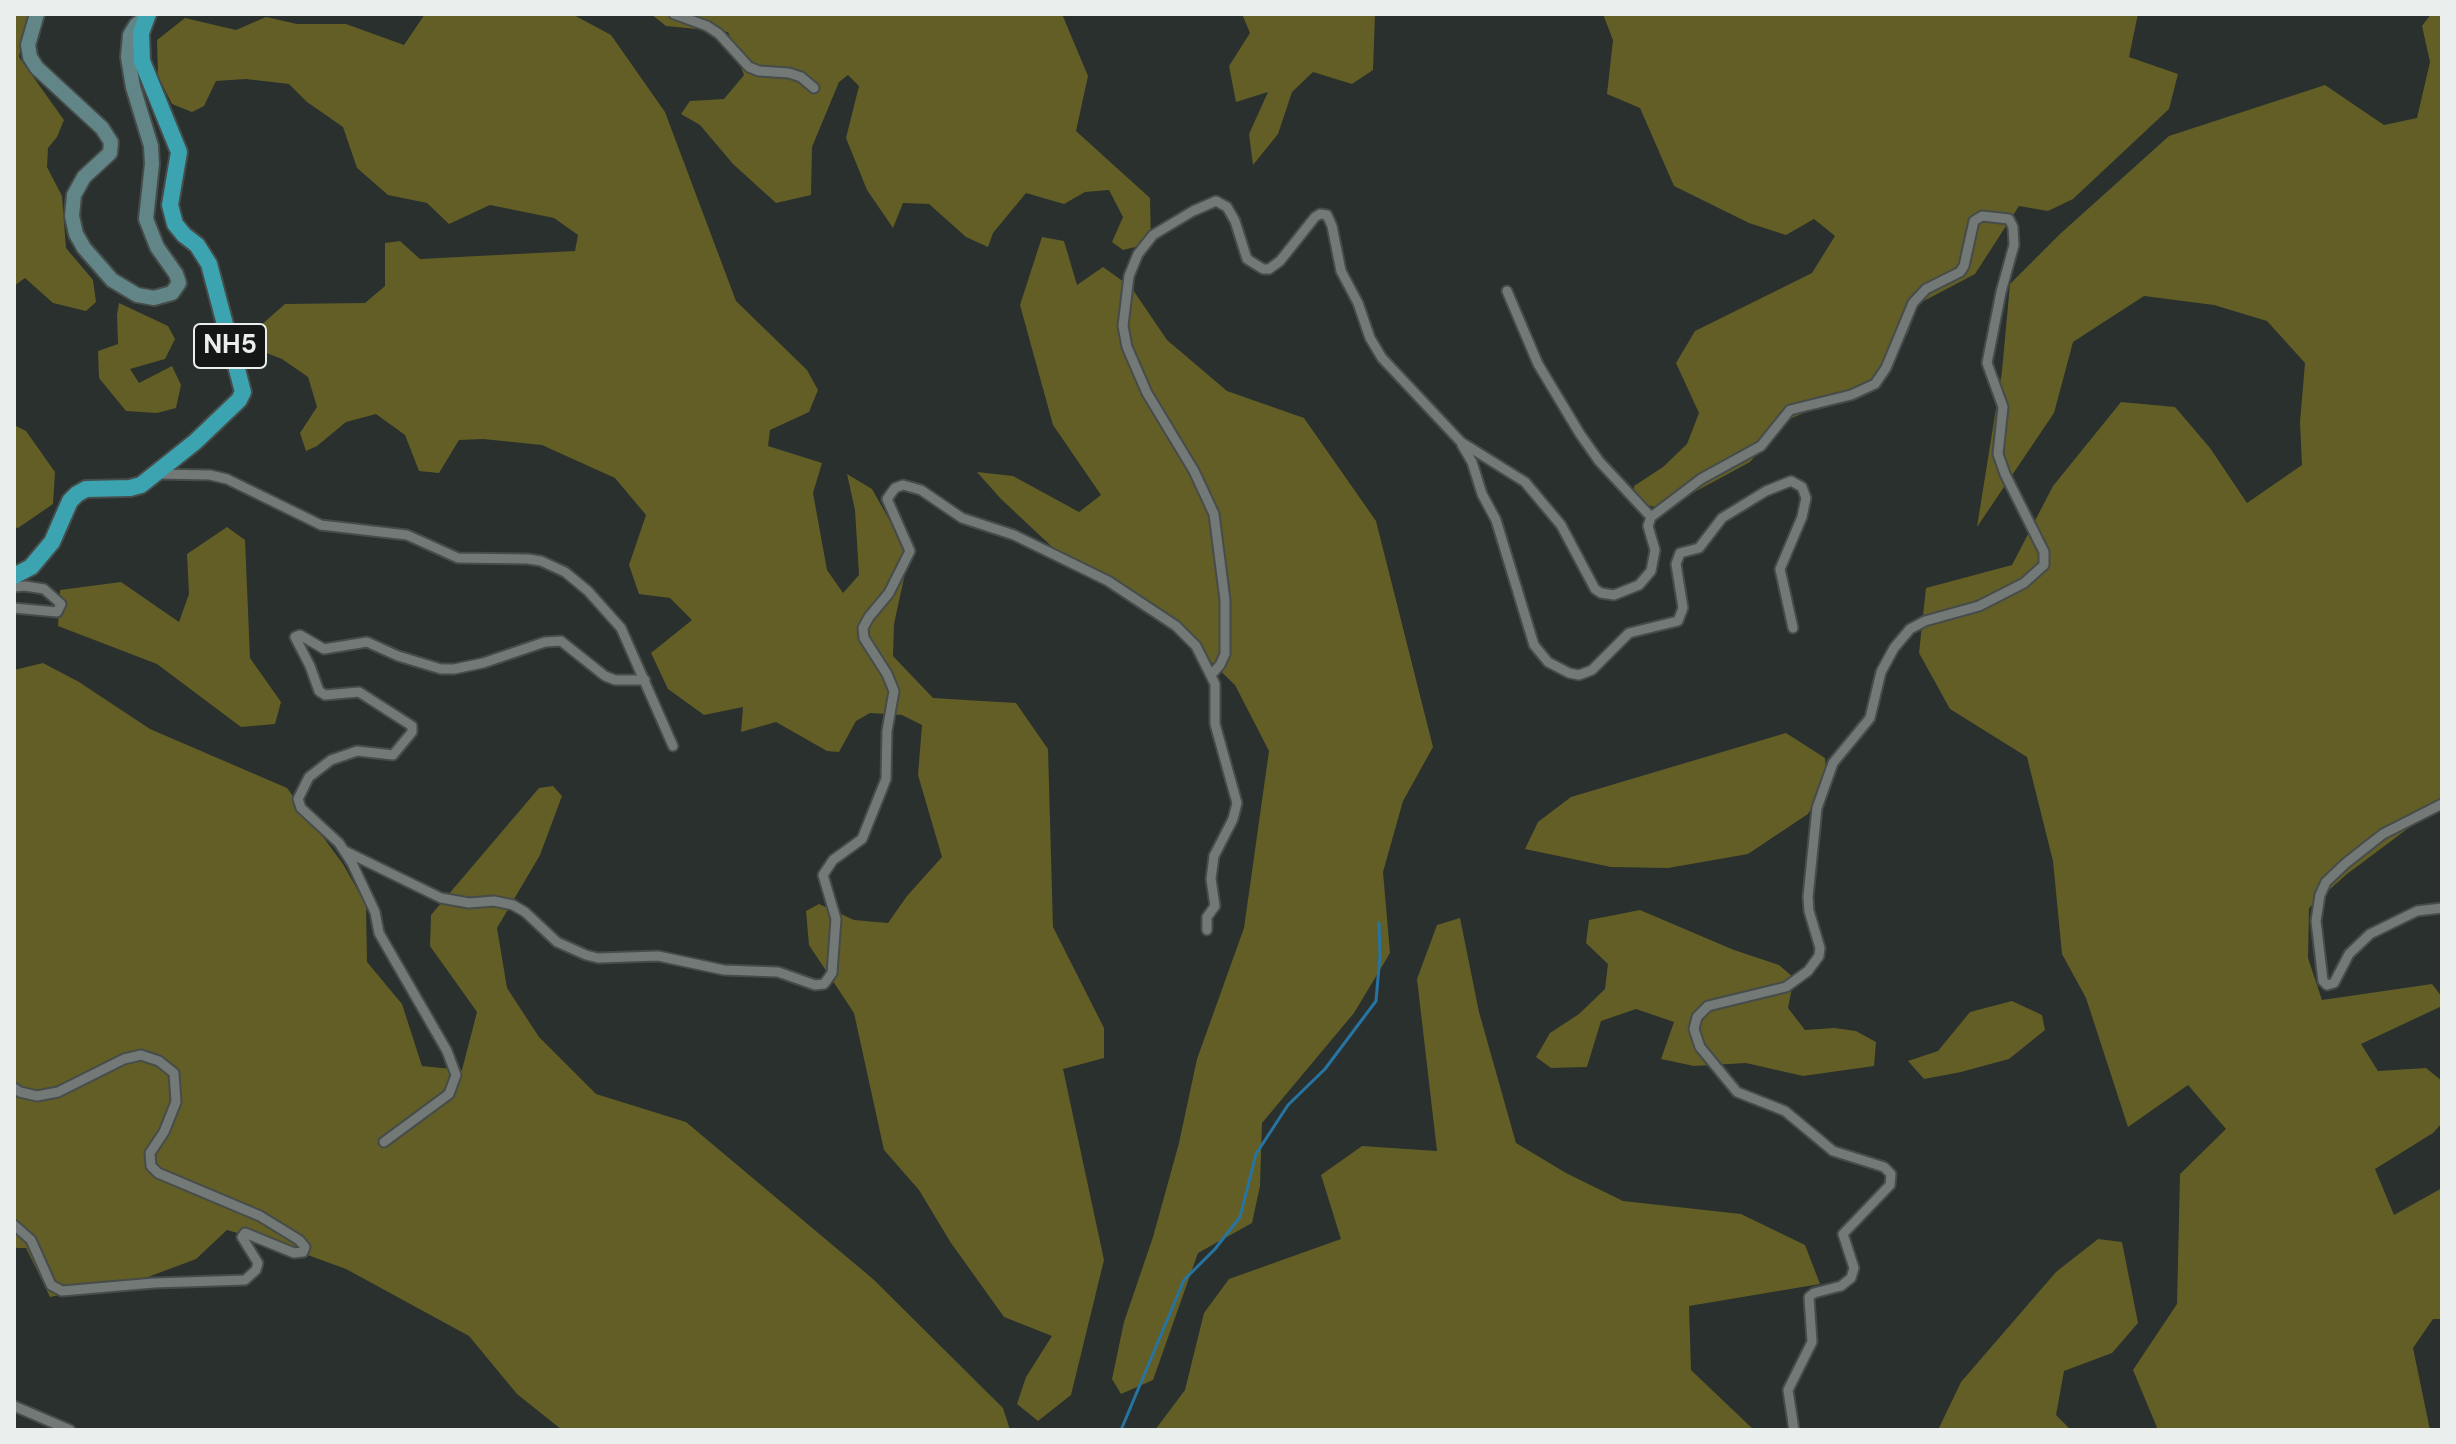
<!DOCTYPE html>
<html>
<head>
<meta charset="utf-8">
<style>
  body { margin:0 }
  #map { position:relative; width:2456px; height:1444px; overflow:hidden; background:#29302d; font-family:"DM Sans",sans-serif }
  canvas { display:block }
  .frame { position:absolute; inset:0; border:16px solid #eaefed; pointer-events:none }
</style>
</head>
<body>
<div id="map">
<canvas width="2456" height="1444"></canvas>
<div class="frame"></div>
</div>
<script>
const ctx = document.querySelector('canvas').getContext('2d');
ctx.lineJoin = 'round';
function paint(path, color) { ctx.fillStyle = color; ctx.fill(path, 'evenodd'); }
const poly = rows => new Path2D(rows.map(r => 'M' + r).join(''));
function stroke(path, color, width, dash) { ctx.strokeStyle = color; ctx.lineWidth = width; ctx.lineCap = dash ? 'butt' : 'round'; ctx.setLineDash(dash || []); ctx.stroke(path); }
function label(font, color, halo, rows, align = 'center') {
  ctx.font = font + ' "DM Sans",sans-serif'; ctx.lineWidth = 7; ctx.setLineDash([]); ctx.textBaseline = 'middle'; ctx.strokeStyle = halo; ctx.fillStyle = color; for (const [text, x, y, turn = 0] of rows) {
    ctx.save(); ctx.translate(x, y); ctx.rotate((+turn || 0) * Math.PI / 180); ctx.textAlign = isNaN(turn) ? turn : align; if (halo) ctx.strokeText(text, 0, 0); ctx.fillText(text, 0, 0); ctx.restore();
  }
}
const forest = poly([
  [14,14,32,14,23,33,19,57,64,120,57,137,48,148,47,167,62,196,66,248,93,280,96,302,86,311,53,303,25,278,14,286],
  [425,14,572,14,611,35,665,112,736,301,807,370,818,390,809,412,770,430,768,446,822,463,813,493,827,570,843,593,859,575,855,510,847,474,872,489,909,555,894,624,893,656,933,698,1016,703,1048,749,1053,927,1104,1028,1104,1058,1063,1069,1104,1260,1071,1395,1038,1421,1017,1404,1026,1377,1052,1336,1004,1317,951,1243,919,1190,884,1150,854,1013,809,945,806,911,819,904,854,920,888,923,907,896,942,857,918,775,922,725,902,715,870,713,856,721,839,752,827,751,776,722,741,732,743,707,704,715,668,689,651,653,692,620,670,598,639,594,629,565,646,515,615,478,542,445,483,439,459,440,439,473,419,471,405,435,376,414,346,422,317,446,306,451,300,433,317,407,308,377,282,359,251,347,260,326,285,304,365,303,385,286,385,243,400,241,420,259,575,251,578,235,554,218,490,205,449,224,427,203,388,195,357,168,343,127,307,102,289,84,246,79,216,81,204,106,192,112,172,104,158,76,157,40,185,18,236,30,266,17,297,24,346,24,404,45],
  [651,14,1062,14,1088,76,1076,131,1150,198,1151,243,1123,250,1112,242,1123,217,1109,190,1085,192,1064,204,1026,193,993,233,988,247,966,237,929,204,903,203,893,228,867,190,846,138,859,86,848,75,839,82,812,147,811,195,776,203,733,164,700,125,681,114,690,101,724,99,744,75,728,32,666,26],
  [1242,14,1375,14,1373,70,1352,84,1313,72,1292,92,1278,134,1253,165,1249,134,1268,92,1236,102,1229,66,1250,33],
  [1603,14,2138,14,2129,57,2178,74,2169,109,2073,199,2048,211,2019,206,1975,274,1918,304,1908,333,1871,384,1785,421,1750,462,1663,509,1635,502,1634,486,1663,467,1687,444,1699,413,1676,363,1695,331,1812,273,1835,236,1814,219,1786,235,1749,223,1674,186,1640,108,1607,94,1613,40],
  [2431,14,2442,14,2442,803,2347,874,2309,908,2308,958,2322,1000,2432,984,2442,997,2442,1006,2361,1044,2378,1071,2426,1068,2442,1081,2442,1123,2433,1133,2375,1169,2394,1215,2442,1188,2442,1319,2433,1319,2413,1348,2430,1430,2158,1430,2133,1370,2177,1304,2180,1174,2226,1129,2188,1085,2128,1127,2086,998,2062,954,2053,861,2027,757,1950,709,1919,653,1926,588,2012,565,2053,486,2121,402,2175,407,2210,448,2247,503,2302,465,2300,422,2305,363,2267,321,2214,305,2144,296,2073,342,2054,413,1977,527,2002,371,2010,284,2060,234,2169,136,2325,85,2384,125,2417,118,2430,62,2422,26],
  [1042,237,1064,241,1077,285,1103,267,1131,287,1167,340,1227,391,1304,418,1376,521,1433,747,1403,801,1383,872,1390,953,1354,1013,1262,1123,1260,1186,1252,1223,1198,1253,1153,1380,1121,1394,1112,1379,1124,1322,1153,1237,1179,1143,1197,1059,1244,928,1269,751,1235,685,1175,627,1066,560,1001,499,977,472,1013,476,1079,512,1101,495,1053,425,1020,305],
  [119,303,168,326,175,339,165,359,130,369,139,383,172,366,181,385,176,408,157,413,126,411,99,378,98,351,118,344,117,315],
  [14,425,26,431,55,472,53,504,18,528,14,527],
  [227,527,245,540,250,658,281,702,275,724,241,727,157,664,58,626,60,590,121,582,179,622,189,594,187,554],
  [43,663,79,682,150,729,287,788,343,864,366,905,367,962,402,1004,422,1066,462,1070,477,1012,430,946,431,915,539,788,553,786,562,796,540,855,497,928,507,988,539,1037,596,1094,686,1122,873,1279,1003,1408,1010,1430,562,1430,517,1394,469,1336,346,1269,283,1246,227,1230,196,1259,148,1277,50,1297,26,1248,14,1248,14,670],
  [1786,733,1825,758,1827,778,1808,814,1748,854,1668,868,1611,867,1525,849,1538,822,1571,797],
  [1640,910,1734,950,1779,965,1794,978,1788,1008,1805,1030,1834,1028,1856,1031,1876,1042,1874,1066,1803,1076,1746,1063,1694,1066,1661,1059,1674,1022,1636,1009,1601,1021,1587,1067,1551,1068,1536,1057,1550,1033,1579,1014,1605,989,1608,964,1586,943,1589,920],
  [1460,918,1479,1012,1516,1143,1566,1173,1623,1201,1741,1214,1805,1245,1820,1284,1689,1306,1691,1370,1754,1430,1155,1430,1185,1390,1204,1313,1229,1279,1341,1239,1321,1175,1362,1146,1437,1151,1417,979,1437,925],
  [2012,1001,2042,1015,2045,1030,2009,1059,1961,1072,1924,1079,1908,1061,1938,1051,1970,1012],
  [2098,1239,2122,1242,2138,1323,2112,1353,2064,1371,2056,1415,2071,1430,1938,1430,1961,1382,2056,1272]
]);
const stream = poly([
  [1121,1430,1184,1280,1215,1249,1240,1217,1256,1154,1288,1105,1325,1069,1376,1001,1380,955,1379,923]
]);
const street = poly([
  [674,14,707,26,719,34,749,67,759,71,789,73,801,77,814,88],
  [1507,291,1538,364,1580,434,1599,461,1651,517],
  [1462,445,1472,462,1482,494,1496,520,1534,645,1548,662,1569,673,1579,675,1592,670,1629,633,1678,621,1683,608,1676,564,1680,553,1699,548,1722,518,1766,491,1791,481,1802,487,1806,498,1802,517,1780,569,1793,628],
  [157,474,210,475,227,479,321,525,407,535,458,558,528,559,541,561,565,572,588,591,621,628,673,746],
  [14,587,25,586,44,589,61,604,57,612,14,608],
  [1211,675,1220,665,1225,654,1225,600,1214,514,1194,471,1147,393,1127,347,1123,326,1129,276,1138,254,1153,235,1193,211,1216,201,1227,207,1235,221,1247,259,1263,269,1269,269,1280,261,1315,217,1320,214,1327,215,1332,226,1341,271,1358,303,1370,338,1382,358,1461,442,1525,482,1561,525,1595,589,1601,593,1614,595,1639,585,1651,571,1655,550,1648,526,1651,517,1701,479,1761,446,1790,410,1851,395,1875,384,1886,368,1913,303,1926,289,1960,272,1964,266,1974,221,1982,216,2009,219,2013,227,2014,245,2001,292,1987,363,2003,407,1998,454,2005,474,2044,552,2044,565,2024,583,1979,606,1925,621,1910,629,1894,648,1881,672,1870,718,1833,763,1817,808,1808,897,1809,911,1820,948,1819,956,1808,971,1786,987,1708,1006,1697,1017,1694,1029,1700,1047,1737,1092,1785,1111,1833,1151,1884,1167,1891,1174,1890,1185,1843,1234,1854,1268,1851,1278,1841,1286,1814,1293,1809,1297,1812,1342,1788,1390,1794,1430],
  [2442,804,2383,834,2346,863,2326,882,2320,895,2316,921,2323,981,2327,985,2334,983,2349,954,2370,934,2417,911,2442,908],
  [345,851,441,898,469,903,494,901,513,905,525,912,557,942,586,955,598,958,658,956,724,970,778,972,815,985,824,984,832,973,836,919,823,875,833,860,862,839,886,779,887,731,894,691,887,674,864,638,863,628,869,617,889,593,910,551,887,499,895,488,903,485,921,490,962,518,1014,535,1108,581,1176,626,1196,646,1215,684,1215,724,1237,803,1233,819,1214,856,1211,879,1215,906,1207,917,1207,930],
  [14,1088,20,1092,37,1096,58,1092,124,1059,141,1055,159,1061,174,1073,176,1102,164,1132,150,1153,151,1166,158,1173,260,1216,299,1240,305,1247,303,1252,294,1253,245,1233,242,1237,258,1263,256,1270,245,1280,154,1283,62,1291,51,1285,31,1240,14,1225],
  [384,1142,449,1094,456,1075,447,1051,379,933,375,912,352,863,339,843,301,808,298,799,309,777,331,760,357,751,393,755,412,732,412,726,359,692,325,695,319,691,310,666,295,637,300,635,324,649,367,642,398,656,441,669,454,669,483,663,545,642,561,641,605,676,615,680,645,680],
  [14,1406,70,1430]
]);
const secondary = poly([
  [37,14,28,45,30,57,37,68,102,128,111,142,110,153,84,177,74,195,72,216,76,234,84,248,112,280,137,295,154,298,172,293,179,283,176,274,157,247,146,219,152,164,151,146,133,87,128,57,130,35,136,25,145,18]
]);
const highway = poly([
  [14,576,31,567,52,542,70,501,77,494,86,489,130,488,141,485,195,442,239,400,243,392,209,264,197,245,184,235,175,224,170,205,179,152,142,61,141,33,148,14]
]);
const shields = [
  [230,346,72]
];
const shieldNames = [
  ["NH5",230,346]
];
paint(forest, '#625e26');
stroke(stream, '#2774a2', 3);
stroke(street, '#464c4a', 13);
stroke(secondary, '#464c4a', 18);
stroke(highway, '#464c4a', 20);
stroke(street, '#727977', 9);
stroke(secondary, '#628688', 14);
stroke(highway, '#3ca4b0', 16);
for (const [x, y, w] of shields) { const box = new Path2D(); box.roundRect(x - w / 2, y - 22, w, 44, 6); ctx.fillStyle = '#141716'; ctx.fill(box); stroke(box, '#eaefed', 2); }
label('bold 26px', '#eaefed', null, shieldNames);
</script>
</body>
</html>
